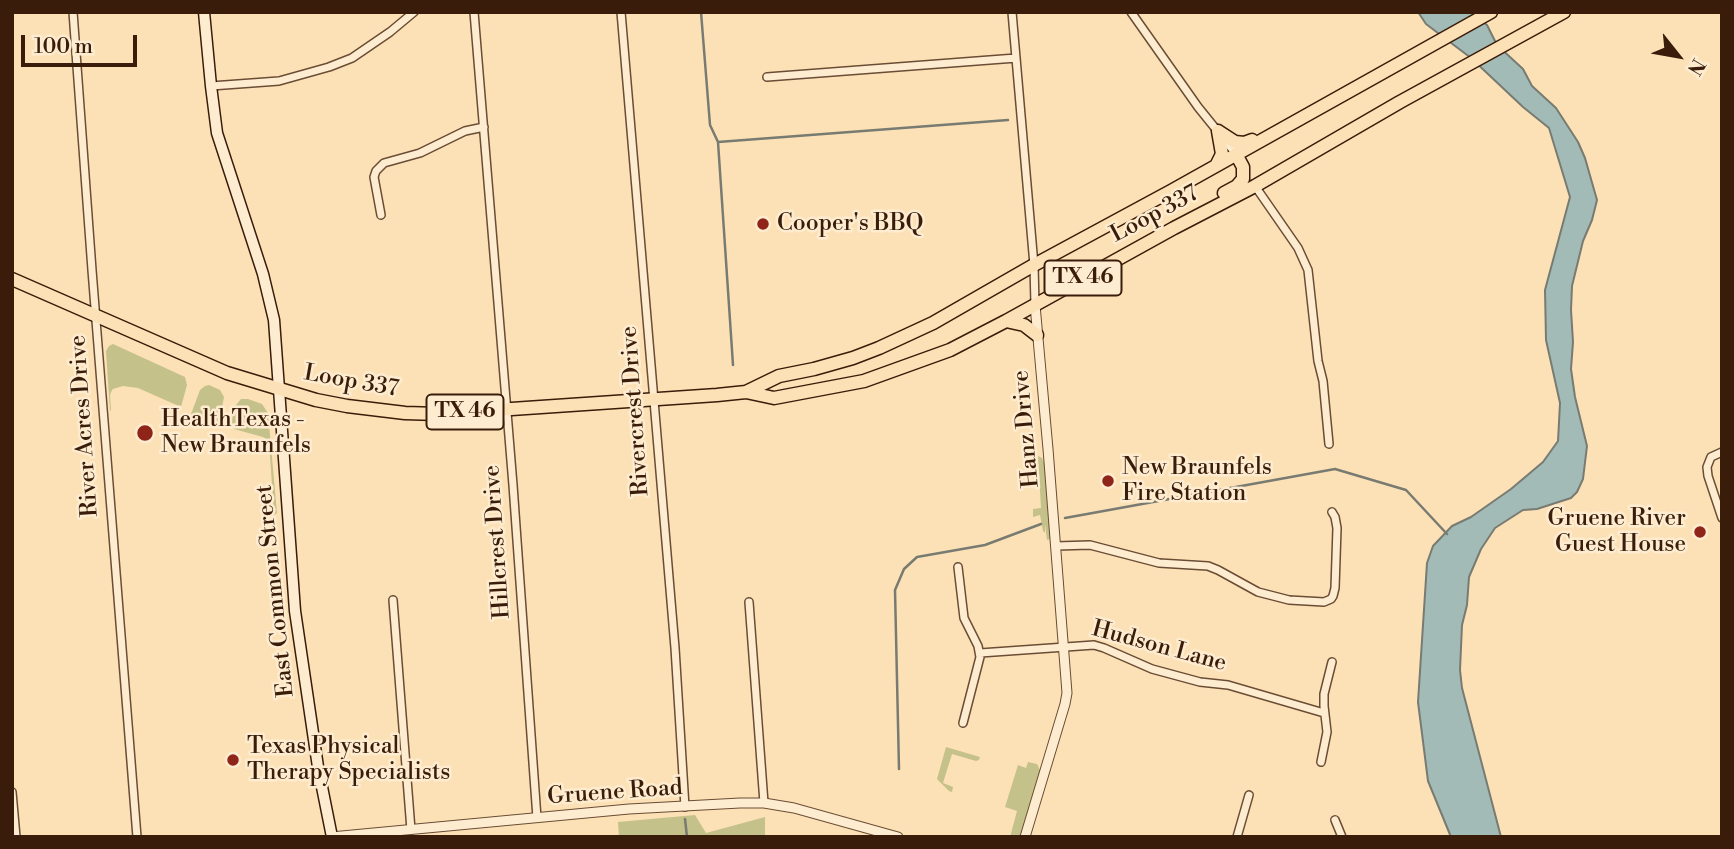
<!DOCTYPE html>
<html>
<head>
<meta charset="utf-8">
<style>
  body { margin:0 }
  #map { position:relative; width:1734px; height:849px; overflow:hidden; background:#fde1b6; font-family:"Libre Bodoni",serif }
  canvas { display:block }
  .frame { position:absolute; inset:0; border:14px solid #391c09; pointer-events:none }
  .north { position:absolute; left:1643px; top:21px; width:70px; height:70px; -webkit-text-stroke:5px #feecd0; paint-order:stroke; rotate:121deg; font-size:19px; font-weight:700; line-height:28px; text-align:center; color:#391c09 }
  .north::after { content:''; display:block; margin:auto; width:24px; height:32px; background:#391c09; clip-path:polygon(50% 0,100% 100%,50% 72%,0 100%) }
  .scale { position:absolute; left:21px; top:35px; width:116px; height:32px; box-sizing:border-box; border:4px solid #391c09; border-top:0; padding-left:9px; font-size:21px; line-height:24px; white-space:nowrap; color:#391c09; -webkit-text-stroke:5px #feecd0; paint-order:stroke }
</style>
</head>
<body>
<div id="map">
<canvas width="1734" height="849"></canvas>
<div class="frame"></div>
<div class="north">N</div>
<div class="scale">100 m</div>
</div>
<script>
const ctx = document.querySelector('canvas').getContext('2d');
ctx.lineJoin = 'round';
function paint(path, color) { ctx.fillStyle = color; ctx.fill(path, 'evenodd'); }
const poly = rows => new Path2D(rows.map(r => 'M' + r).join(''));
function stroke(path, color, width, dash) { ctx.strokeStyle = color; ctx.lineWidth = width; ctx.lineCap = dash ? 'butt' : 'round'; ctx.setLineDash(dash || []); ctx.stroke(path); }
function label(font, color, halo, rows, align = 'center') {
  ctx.font = font + ' "Libre Bodoni",serif'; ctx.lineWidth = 5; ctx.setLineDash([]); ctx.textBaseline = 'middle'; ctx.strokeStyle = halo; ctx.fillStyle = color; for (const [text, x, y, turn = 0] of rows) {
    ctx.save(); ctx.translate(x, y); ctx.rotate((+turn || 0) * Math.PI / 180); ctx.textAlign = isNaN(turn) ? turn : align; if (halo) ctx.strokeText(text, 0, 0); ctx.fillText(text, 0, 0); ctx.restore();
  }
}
const green = poly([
  [113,344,185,377,187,385,181,407,138,388,123,386,113,389,111,392,110,395,111,410,110,411,106,351,109,346],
  [209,385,220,390,224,397,220,418,216,426,194,418,191,414,200,390,205,386],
  [241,399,248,399,262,404,268,413,277,513,274,515,269,441,263,437,234,429,234,427,230,426,236,405],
  [1038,456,1042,458,1044,463,1050,539,1047,540,1045,524,1045,533,1043,531,1040,515,1033,517,1033,509,1041,508],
  [946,747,980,757,979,760,976,761,952,754,943,783,953,787,952,792,949,791,937,779],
  [1028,762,1037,764,1040,770,1020,837,1010,837,1017,811,1005,807,1018,765,1026,768],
  [695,815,706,833,765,817,765,837,619,837,618,822]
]);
const water = poly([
  [1418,12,1470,12,1487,25,1497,45,1523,69,1532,86,1556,108,1578,142,1585,158,1597,200,1592,220,1583,241,1572,286,1571,310,1573,342,1571,369,1575,397,1587,446,1583,479,1577,492,1571,498,1537,509,1523,510,1495,528,1481,549,1469,577,1467,605,1462,625,1460,670,1462,688,1501,837,1451,837,1428,781,1418,702,1427,563,1433,546,1452,526,1471,517,1511,489,1543,462,1558,441,1560,403,1546,340,1545,290,1570,197,1549,128,1523,107,1471,58,1426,24,1418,12]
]);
const stream = poly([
  [701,12,710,125,718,142,1008,120],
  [718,142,733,365],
  [1065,518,1335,469,1406,490,1447,534],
  [899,769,895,590,904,569,917,557,985,545,1041,524],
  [685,819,687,837]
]);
const minor = poly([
  [73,12,92,270,137,837],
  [474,12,513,485,537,818],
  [621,12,675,648,685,807],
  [1012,12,1034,265,1035,305],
  [1131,12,1198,107,1236,154],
  [767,77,1016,58],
  [211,86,279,81,329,67,352,58,390,32,414,12],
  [1255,186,1298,248,1308,270,1318,361,1323,381,1329,444],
  [381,215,374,177,376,171,384,163,420,153,465,131,484,127],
  [1722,452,1711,457,1707,467,1708,476,1722,518],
  [1056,546,1090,545,1159,563,1208,566,1218,570,1258,592,1289,600,1324,602,1331,599,1333,596,1335,588,1337,528,1335,517,1332,512],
  [958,567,964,618,978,646,980,657,963,723],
  [393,600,411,830],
  [749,602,764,803],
  [980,653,1094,645,1104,648,1152,669,1200,682,1228,685,1324,713],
  [1321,762,1327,732,1324,706,1324,694,1332,662],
  [12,792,16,837],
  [1335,820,1342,837],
  [1237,837,1249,795]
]);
const tertiary = poly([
  [331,837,629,809,740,803,764,803,794,808,898,837],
  [1025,837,1065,704,1067,693,1048,449,1035,305]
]);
const secondary = poly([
  [204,12,211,86,217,133,263,274,274,320,295,611,318,767,332,837]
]);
const primary = poly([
  [1218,131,1235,142,1244,143,1252,140],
  [1217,164,1222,154,1218,131],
  [1224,193,1237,186,1243,179,1243,167,1236,154],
  [12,279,227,373,316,400,347,406,405,413,438,414,717,395,746,392,779,376,814,369,853,358,879,348,933,323,1034,265,1171,191,1491,12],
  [1006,321,1024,325,1037,335],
  [746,392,774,398,864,381,950,350,1006,321,1174,228,1255,186,1400,102,1564,12]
]);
const markers = [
  [763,224,7,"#8f2418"],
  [145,433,9,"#8f2418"],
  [1108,481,7,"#8f2418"],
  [1700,532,7,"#8f2418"],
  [233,760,7,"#8f2418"]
];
const shields = [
  [1083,278,77],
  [465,412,77]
];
const shieldNames = [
  ["TX 46",1083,278],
  ["TX 46",465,412]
];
const streetNames = [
  ["Loop 337",1155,215,-28],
  ["Loop 337",351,382,10],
  ["Rivercrest Drive",636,411,-94],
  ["River Acres Drive",85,426,-94],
  ["Hanz Drive",1027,429,-95],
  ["Hillcrest Drive",498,542,-94],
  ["East Common Street",276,591,-96],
  ["Hudson Lane",1159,647,15],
  ["Gruene Road",615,793,-4]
];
const poiNames = [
  ["Cooper's BBQ",777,224],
  ["HealthTexas -",161,420],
  ["New Braunfels",161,446],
  ["New Braunfels",1122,468],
  ["Fire Station",1122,494],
  ["Gruene River",1686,519,"right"],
  ["Guest House",1686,545,"right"],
  ["Texas Physical",247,747],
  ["Therapy Specialists",247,773]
];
paint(green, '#c5c18a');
paint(water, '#a2bbb7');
stroke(water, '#787b71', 2);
stroke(stream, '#787b71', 2.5);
stroke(minor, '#6a4d34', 10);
stroke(tertiary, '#6a4d34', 11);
stroke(secondary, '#391c09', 13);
stroke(primary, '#391c09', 15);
stroke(minor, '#feecd0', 7);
stroke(tertiary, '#feecd0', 9);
stroke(secondary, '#feecd0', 10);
stroke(primary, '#fde1b6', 12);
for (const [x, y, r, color] of markers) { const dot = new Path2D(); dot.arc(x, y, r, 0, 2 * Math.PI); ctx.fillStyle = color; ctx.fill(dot); stroke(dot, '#feecd0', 2.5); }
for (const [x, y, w] of shields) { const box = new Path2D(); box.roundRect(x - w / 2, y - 17.5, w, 35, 5); ctx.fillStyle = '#feecd0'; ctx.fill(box); stroke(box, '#391c09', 2); }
label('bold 21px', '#391c09', null, shieldNames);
label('23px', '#391c09', '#feecd0', streetNames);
label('23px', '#391c09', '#feecd0', poiNames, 'left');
</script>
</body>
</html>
